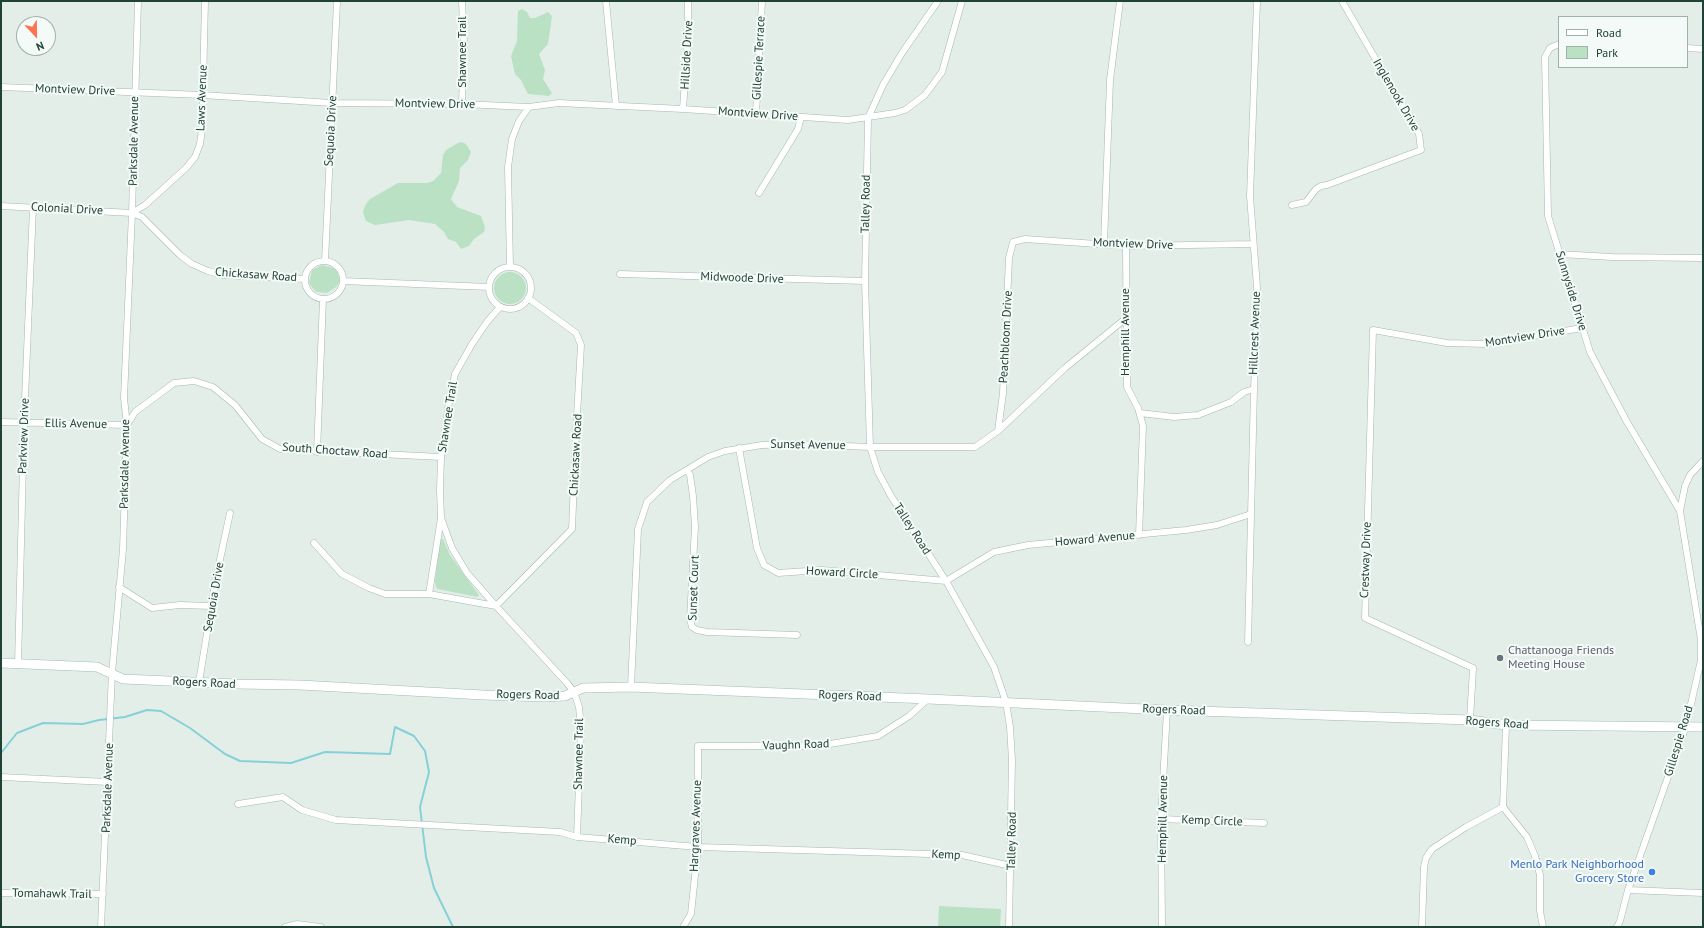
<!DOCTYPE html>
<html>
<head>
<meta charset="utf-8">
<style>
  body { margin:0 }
  #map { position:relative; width:1704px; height:928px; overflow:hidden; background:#e3eee9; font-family:"PT Sans",sans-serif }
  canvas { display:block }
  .frame { position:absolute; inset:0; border:2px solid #214237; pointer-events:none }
  .legend { position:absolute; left:1558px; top:16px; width:130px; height:52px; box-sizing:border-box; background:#f4faf7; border:1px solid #a0b0aa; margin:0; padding:5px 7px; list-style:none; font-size:12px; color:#214237 }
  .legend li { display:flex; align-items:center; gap:8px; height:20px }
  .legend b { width:20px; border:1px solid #a0b0aa }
  .north { position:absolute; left:16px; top:16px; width:40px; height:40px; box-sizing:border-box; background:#f4faf7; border:1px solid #a0b0aa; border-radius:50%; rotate:158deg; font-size:11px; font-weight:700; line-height:16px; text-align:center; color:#214237 }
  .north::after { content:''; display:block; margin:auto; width:14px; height:18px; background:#fe7351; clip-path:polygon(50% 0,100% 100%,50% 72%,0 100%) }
</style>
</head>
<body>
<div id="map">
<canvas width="1704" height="928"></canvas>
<div class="frame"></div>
<ul class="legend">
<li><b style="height:5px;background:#fff"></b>Road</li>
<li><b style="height:11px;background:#bae1c3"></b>Park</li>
</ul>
<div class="north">N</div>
</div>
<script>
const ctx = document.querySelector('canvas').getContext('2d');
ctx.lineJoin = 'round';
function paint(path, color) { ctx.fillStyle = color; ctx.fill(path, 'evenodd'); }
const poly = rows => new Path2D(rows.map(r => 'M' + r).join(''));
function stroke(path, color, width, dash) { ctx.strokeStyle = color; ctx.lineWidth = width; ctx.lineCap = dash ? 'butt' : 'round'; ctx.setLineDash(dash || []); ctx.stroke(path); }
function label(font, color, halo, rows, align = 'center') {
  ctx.font = font + ' "PT Sans",sans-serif'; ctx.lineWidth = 4; ctx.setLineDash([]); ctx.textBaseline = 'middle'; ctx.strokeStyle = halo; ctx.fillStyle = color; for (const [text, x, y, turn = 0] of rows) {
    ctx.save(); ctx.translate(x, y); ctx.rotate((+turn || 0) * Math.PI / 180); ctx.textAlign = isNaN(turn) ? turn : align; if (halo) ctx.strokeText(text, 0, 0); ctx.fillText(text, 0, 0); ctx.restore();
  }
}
const green = poly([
  [522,9,527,12,530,18,535,18,548,12,552,16,548,44,539,54,545,70,543,79,552,93,549,96,528,94,521,80,515,74,511,56,517,41,518,11],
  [461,142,466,144,471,152,468,160,460,168,459,181,451,199,457,207,481,216,485,227,484,232,474,239,469,246,461,249,456,242,448,239,444,232,435,224,409,220,375,225,366,221,364,216,363,211,366,204,370,199,398,183,427,183,433,181,441,173,443,155,446,150,458,143],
  [322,265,334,268,338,273,340,281,336,287,327,293,317,292,314,290,309,283,312,270],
  '494 288a16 16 0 1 1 32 0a16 16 0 1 1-32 0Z',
  [440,539,443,539,450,555,479,595,477,597,438,589,436,587,435,582],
  [939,906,1001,909,1000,927,938,927]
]);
const stream = poly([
  [1,753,17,733,43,723,83,724,99,720,125,717,147,710,161,711,190,728,225,754,240,761,291,763,325,752,390,754,395,727,414,736,425,751,429,772,420,807,426,857,434,888,453,927]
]);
const street = poly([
  [606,1,616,106],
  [938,1,902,53,883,85,868,118,865,281,870,447,878,472,891,496,946,581,994,667,1006,702,1010,727,1012,760,1009,927],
  [1559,44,1550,48,1545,57,1548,216,1590,352,1627,422,1680,511],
  [1687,48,1703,49],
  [1,87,202,95,332,103,462,104,529,107,559,103,683,109,848,120,895,113,905,110,925,95,942,72,962,1],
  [462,104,464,44,462,1],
  [683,109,688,36,688,1],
  [756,114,762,1],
  [759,193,798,129,801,117],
  [1292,205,1306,202,1316,189,1321,186,1327,185,1421,150,1419,134,1342,1],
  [1,206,132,213,142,217,180,255,192,264,208,271,222,275,305,279],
  [132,213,145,205,186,168,195,157,200,144,202,129,205,1],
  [1104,244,1110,80,1120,1],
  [1126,246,1127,387,1138,408,1143,426,1139,535],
  [1559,254,1612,257,1703,258],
  [325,261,337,1],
  '305 280a19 19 0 1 1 38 0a19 19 0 1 1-38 0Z',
  [510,267,508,167,512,139,519,121,529,107],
  '489 288a21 21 0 1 1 42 0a21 21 0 1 1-42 0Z',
  [620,274,865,281],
  [343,281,489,287],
  [500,307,487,322,472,344,455,374,449,402,441,457,440,490,441,518,452,548,467,573,496,606,572,529,576,433,581,345,576,333,528,298],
  [1140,413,1174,417,1198,415,1231,402,1244,392,1254,389],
  [1,422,127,425,135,412,174,383,194,381,213,387,235,405,262,439,280,449,441,457],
  [998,431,1003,393,1009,258,1013,242,1025,239,1126,246,1253,244],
  [739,448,757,548,764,565,778,573,822,570,946,581,994,552,1028,545,1186,530,1217,525,1251,514],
  [317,452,323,299],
  [687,470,690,475,693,496,695,527,690,619,692,627,697,630,707,632,797,635],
  [314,543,342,574,369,588,385,594,429,594,496,606,567,683,574,692,579,707,581,729,577,837],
  [119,587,152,608,180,605,212,606],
  [429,594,441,518],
  [1248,642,1254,389,1258,300,1250,196,1257,2,1256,1],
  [18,664,24,423,33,207],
  [199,682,216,578,230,513],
  [631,687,638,529,647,502,670,480,708,457,725,451,762,445,797,444,870,447,975,447,998,431,1065,368,1125,319],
  [1470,720,1473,668,1365,618,1373,330,1447,343,1486,344,1582,328],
  [1506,725,1503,807,1527,837,1535,856,1540,875,1540,911,1543,927],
  [1,777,108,782],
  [238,804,283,797,302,810,336,820,560,832,577,837,698,847,962,855,1011,866],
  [1161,819,1264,823],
  [1628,890,1703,893],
  [1,893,103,894],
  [101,927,112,673,123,549,127,425,124,398,132,213,138,1],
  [285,927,297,924,321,927],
  [683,927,691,914,698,847,698,746,818,746,878,736,909,716,928,699],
  [1162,927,1161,819,1167,710],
  [1422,927,1424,867,1426,858,1432,849,1466,827,1503,807],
  [1617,927,1620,921,1628,890,1686,726,1701,660,1701,640,1680,511,1685,486,1690,475,1703,461]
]);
const secondary = poly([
  [1,663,97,667,123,679,237,684,300,685,483,695,546,697,565,696,583,688,631,687,928,699,1167,710,1470,720,1506,725,1703,727]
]);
const markers = [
  [1500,658,4,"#6b7280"],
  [1652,872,4,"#3f7fe0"]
];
const streetNames = [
  ["Shawnee Trail",463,52,-90],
  ["Hillside Drive",687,55,-87],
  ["Gillespie Terrace",759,58,-87],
  ["Montview Drive",75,90,2],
  ["Inglenook Drive",1396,95,60],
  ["Laws Avenue",202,98,-88],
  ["Montview Drive",435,104,1],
  ["Montview Drive",758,114,4],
  ["Sequoia Drive",331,131,-87],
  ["Parksdale Avenue",134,141,-89],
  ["Talley Road",866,204,-89],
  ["Colonial Drive",67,209,3],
  ["Montview Drive",1133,244,2],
  ["Chickasaw Road",256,275,4],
  ["Midwoode Drive",742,278,2],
  ["Sunnyside Drive",1571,291,73],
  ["Hemphill Avenue",1126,332,-90],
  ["Hillcrest Avenue",1255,333,-88],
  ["Peachbloom Drive",1006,337,-87],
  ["Montview Drive",1525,337,-9],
  ["Shawnee Trail",448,417,-81],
  ["Ellis Avenue",76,424,1],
  ["Parkview Drive",24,436,-88],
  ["Sunset Avenue",808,445,1],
  ["South Choctaw Road",335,451,4],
  ["Chickasaw Road",576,455,-87],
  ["Parksdale Avenue",125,464,-89],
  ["Talley Road",912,529,57],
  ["Howard Avenue",1095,539,-5],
  ["Crestway Drive",1366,560,-88],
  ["Howard Circle",842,573,3],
  ["Sunset Court",694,588,-88],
  ["Sequoia Drive",214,597,-80],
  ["Rogers Road",204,683,3],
  ["Rogers Road",528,695,1],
  ["Rogers Road",850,696,2],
  ["Rogers Road",1174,710,2],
  ["Rogers Road",1497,723,4],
  ["Gillespie Road",1679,741,-73],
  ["Vaughn Road",796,745,-2],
  ["Shawnee Trail",579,754,-89],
  ["Parksdale Avenue",108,788,-88],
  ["Hemphill Avenue",1163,819,-89],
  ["Kemp Circle",1212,821,2],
  ["Hargraves Avenue",696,826,-88],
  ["Kemp",622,840,5],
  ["Talley Road",1012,841,-89],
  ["Kemp",946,855,3],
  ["Tomahawk Trail",52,894,1]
];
const worshipNames = [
  ["Chattanooga Friends",1508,651],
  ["Meeting House",1508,665]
];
const shopNames = [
  ["Menlo Park Neighborhood",1644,865],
  ["Grocery Store",1644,879]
];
paint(green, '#bae1c3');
stroke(stream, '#86d0d8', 2);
stroke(street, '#a5b7b0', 7);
stroke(secondary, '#a0bbb0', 10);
stroke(street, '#fff', 6);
stroke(secondary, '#fff', 9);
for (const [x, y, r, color] of markers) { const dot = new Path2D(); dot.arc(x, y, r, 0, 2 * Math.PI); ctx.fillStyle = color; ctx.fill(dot); stroke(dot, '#f4faf7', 1.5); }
label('12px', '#214237', '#f4faf7', streetNames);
label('12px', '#5b616d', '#f4faf7', worshipNames, 'left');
label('12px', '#366cbe', '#f4faf7', shopNames, 'right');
</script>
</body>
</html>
